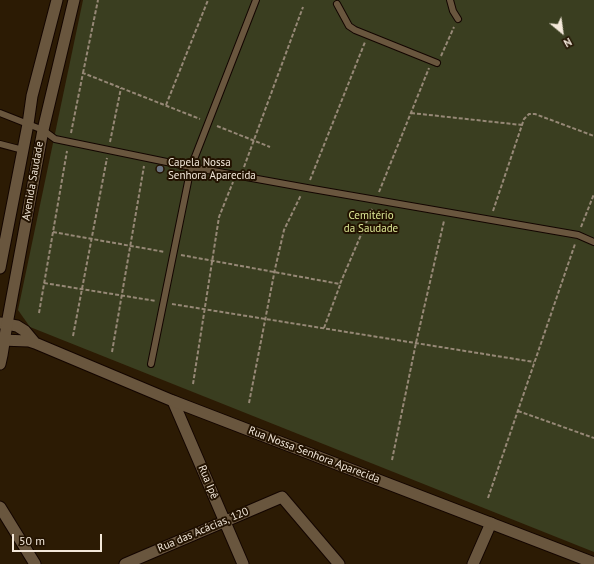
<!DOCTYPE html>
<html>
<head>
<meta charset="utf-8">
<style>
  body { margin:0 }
  #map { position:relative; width:594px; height:564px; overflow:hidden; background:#2c1b04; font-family:"PT Sans",sans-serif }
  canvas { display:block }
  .north { position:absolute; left:542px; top:12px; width:40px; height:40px; -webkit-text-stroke:3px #221200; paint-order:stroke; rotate:151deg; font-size:11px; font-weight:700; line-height:16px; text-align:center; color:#f3e8da }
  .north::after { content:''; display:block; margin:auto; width:14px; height:18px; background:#f3e8da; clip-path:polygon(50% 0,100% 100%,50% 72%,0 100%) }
  .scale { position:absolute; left:12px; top:534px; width:90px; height:18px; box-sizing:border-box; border:2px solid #f3e8da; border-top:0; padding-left:5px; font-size:12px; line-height:14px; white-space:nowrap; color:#f3e8da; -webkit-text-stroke:3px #221200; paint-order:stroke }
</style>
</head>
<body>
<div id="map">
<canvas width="594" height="564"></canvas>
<div class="north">N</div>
<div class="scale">50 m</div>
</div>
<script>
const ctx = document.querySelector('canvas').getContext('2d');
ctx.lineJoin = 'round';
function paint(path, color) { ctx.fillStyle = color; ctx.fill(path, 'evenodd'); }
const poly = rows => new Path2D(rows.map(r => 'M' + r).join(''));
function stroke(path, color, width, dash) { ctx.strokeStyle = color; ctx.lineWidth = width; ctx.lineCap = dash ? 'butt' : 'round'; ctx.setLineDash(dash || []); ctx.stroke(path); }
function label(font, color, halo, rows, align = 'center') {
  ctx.font = font + ' "PT Sans",sans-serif'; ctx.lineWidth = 4; ctx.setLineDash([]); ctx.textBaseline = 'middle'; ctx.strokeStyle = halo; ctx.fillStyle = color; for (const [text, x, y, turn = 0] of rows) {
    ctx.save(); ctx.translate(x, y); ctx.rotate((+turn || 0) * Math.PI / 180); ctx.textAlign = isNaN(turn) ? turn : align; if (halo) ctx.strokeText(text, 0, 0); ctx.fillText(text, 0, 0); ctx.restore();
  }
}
const green = poly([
  [83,0,594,0,594,552,30,327,18,310]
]);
const path = poly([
  [441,56,454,27],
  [83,73,98,0],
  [166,105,208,0],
  [411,113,522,125],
  [217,126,270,147],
  [71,133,83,73,200,119],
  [110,142,121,88],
  [244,167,303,7],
  [310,180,365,42],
  [379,192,429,68],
  [493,211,524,119,529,114,535,114,594,136],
  [581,227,594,194],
  [53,232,165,252],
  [181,255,340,284,372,209],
  [44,283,156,301],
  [172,304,534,362],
  [39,313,67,151],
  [324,328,340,285],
  [73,336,107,158],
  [112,352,144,166],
  [193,384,219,217,233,182],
  [249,403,275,269,284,230,301,195],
  [518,411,594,438],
  [392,460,416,343,444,221],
  [488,498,575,244]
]);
const service = poly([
  [450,0,453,11,458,19],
  [337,4,349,26,355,30,437,63],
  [0,113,43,130,55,139,191,167,307,188,578,235,594,242],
  [0,144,23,150],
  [151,364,191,167,256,0]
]);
const minor = poly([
  [173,401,243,564],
  [0,507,35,564],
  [125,564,282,497,339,564],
  [473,564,491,523]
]);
const tertiary = poly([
  [0,323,17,326,25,331,35,343],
  [0,340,29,341,35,343,173,401,594,563]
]);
const secondary = poly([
  [0,268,28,124,32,96,57,0],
  [0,364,2,355,7,324,43,130,74,0]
]);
const markers = [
  [160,169,4,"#6b7280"]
];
const poiNames = [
  ["Capela Nossa",168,163],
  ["Senhora Aparecida",168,176]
];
const streetNames = [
  ["Avenida Saudade",33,181,-80],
  ["Rua Nossa Senhora Aparecida",314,455,21],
  ["Rua Ipê",208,482,67],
  ["Rua das Acácias, 120",203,530,-23]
];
const parkNames = [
  ["Cemitério",371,216],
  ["da Saudade",371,229]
];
paint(green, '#3a3e20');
stroke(service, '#130500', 8);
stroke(minor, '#130500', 13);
stroke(tertiary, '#130500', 13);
stroke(secondary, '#130500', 13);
stroke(path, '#968876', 2, [4, 2]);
stroke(service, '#69563e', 6);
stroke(minor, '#69563e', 11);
stroke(tertiary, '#69563e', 11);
stroke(secondary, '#69563e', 11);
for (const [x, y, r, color] of markers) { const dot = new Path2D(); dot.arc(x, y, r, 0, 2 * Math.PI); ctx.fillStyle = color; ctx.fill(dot); stroke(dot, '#221200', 1.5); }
label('11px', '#f3e8da', '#221200', poiNames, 'left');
label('11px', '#f3e8da', '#221200', streetNames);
label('11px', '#dce794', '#221200', parkNames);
</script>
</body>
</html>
